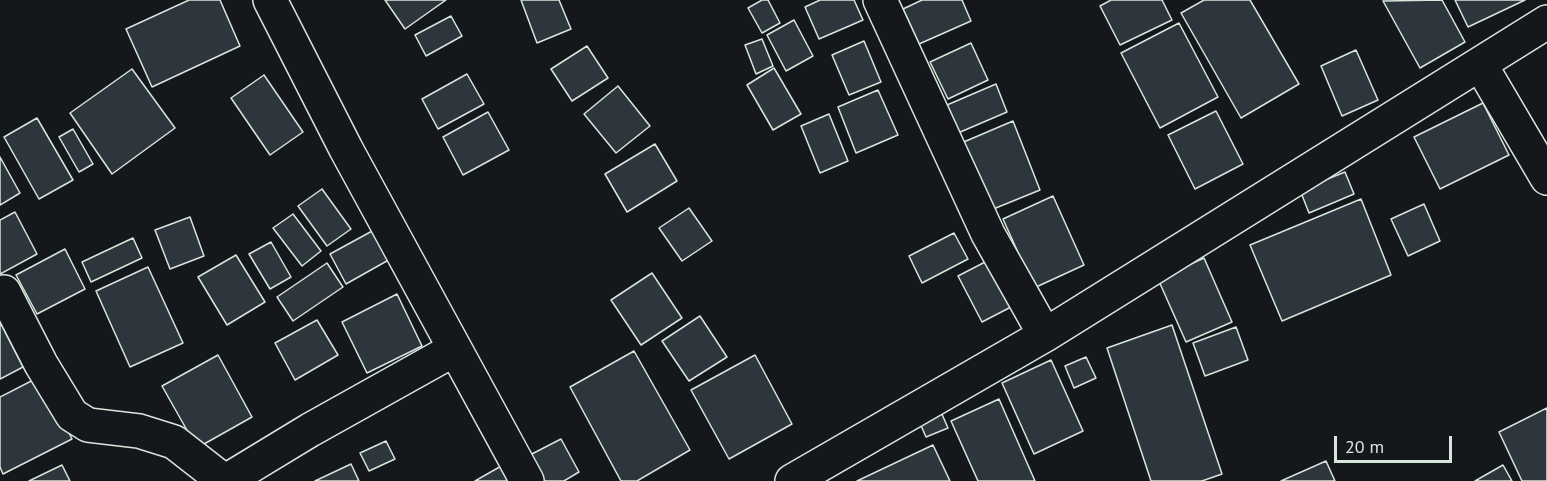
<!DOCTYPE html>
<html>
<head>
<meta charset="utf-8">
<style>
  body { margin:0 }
  #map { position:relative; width:1547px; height:481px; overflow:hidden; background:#14181c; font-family:"PT Sans",sans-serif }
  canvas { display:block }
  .scale { position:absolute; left:1334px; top:436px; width:118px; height:27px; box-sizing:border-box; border:3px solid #d8e6dc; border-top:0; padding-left:8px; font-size:18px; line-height:21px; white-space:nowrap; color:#d8e6dc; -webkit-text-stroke:4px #14181c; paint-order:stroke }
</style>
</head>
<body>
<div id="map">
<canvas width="1547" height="481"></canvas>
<div class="scale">20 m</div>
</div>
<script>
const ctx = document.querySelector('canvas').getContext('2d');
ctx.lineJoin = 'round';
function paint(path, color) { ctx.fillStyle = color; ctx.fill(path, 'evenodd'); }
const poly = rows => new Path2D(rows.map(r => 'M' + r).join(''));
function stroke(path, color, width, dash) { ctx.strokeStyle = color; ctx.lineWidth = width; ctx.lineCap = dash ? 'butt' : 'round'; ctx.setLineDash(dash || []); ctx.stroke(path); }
const building = poly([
  [189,0,220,0,240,46,152,87,126,29,189,0],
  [385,0,446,0,405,29,385,0],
  [521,0,559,0,571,29,537,43,521,0],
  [762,0,768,0,780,23,762,33,748,8,762,0],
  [820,0,854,0,863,20,819,39,805,7,820,0],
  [922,0,962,0,971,21,919,44,903,9,922,0],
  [1111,0,1162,0,1172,20,1120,45,1100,6,1111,0],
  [1204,0,1250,0,1299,84,1241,118,1181,13,1204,0],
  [1442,0,1465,42,1420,68,1383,1,1442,0],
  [1455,0,1525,0,1468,27,1455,0],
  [451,16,462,36,426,56,415,35,451,16],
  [794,20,813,56,786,71,767,35,794,20],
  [1179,23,1218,97,1160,128,1121,53,1179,23],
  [762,39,773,66,756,74,745,45,762,39],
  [864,41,881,82,849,95,832,55,864,41],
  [971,43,988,80,948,99,930,62,971,43],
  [587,46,608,78,572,101,551,69,587,46],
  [1356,50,1378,100,1342,116,1321,66,1356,50],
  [774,68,801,114,773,130,747,85,774,68],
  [132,69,175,128,112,174,70,113,132,69],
  [467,74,484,104,438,129,422,99,467,74],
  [264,75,303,132,270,155,231,98,264,75],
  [996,84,1007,112,958,133,947,105,996,84],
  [618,86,650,126,616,153,584,114,618,86],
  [878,90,898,135,856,153,838,107,878,90],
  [1483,103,1509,155,1440,189,1414,137,1483,103],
  [1216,111,1243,164,1195,189,1168,135,1216,111],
  [488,112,509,150,463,175,443,137,488,112],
  [829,114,848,161,820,173,801,126,829,114],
  [37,118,73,180,39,199,4,137,37,118],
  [1013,121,1040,190,986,212,959,144,1013,121],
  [73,129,93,164,79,172,59,137,73,129],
  [655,144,677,181,627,212,605,174,655,144],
  [0,157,20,193,0,205,0,157],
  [1345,172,1354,194,1309,213,1300,190,1345,172],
  [322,189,351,229,327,246,298,206,322,189],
  [1053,196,1084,265,1034,288,1003,219,1053,196],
  [1361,199,1391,275,1282,321,1250,245,1361,199],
  [1424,204,1440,241,1408,256,1391,219,1424,204],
  [689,208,712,241,682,261,659,228,689,208],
  [15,212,37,254,0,274,0,220,15,212],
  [293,214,321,251,302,266,273,228,293,214],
  [190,217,204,256,170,269,155,230,190,217],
  [385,224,401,253,346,284,330,254,385,224],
  [954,233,968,259,922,283,909,256,954,233],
  [133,238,142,258,91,282,82,262,133,238],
  [271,242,291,277,270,289,249,254,271,242],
  [65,249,85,289,37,314,16,275,65,249],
  [236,255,265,302,227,325,198,277,236,255],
  [1204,258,1232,322,1186,342,1158,279,1204,258],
  [987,261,1011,307,982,322,958,276,987,261],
  [327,263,343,287,293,321,277,297,327,263],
  [148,267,183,343,130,367,96,291,148,267],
  [652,273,682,318,641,345,611,300,652,273],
  [397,294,422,346,367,373,342,322,397,294],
  [700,316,727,357,689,381,662,341,700,316],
  [317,320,338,355,295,380,275,343,317,320],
  [1,324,23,367,0,379,0,325,1,324],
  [1172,325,1222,474,1202,481,1151,481,1107,348,1172,325],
  [1236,327,1248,360,1205,376,1193,343,1236,327],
  [634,351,690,450,637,481,621,481,570,387,634,351],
  [218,355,252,417,197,448,162,386,218,355],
  [755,355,792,424,729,459,691,390,755,355],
  [1086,357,1096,378,1074,388,1065,366,1086,357],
  [1051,360,1083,431,1034,454,1002,383,1051,360],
  [41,376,72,439,3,474,0,467,0,397,41,376],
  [999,399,1035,481,978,481,951,421,999,399],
  [938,405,948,428,926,437,916,414,938,405],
  [1547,408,1547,481,1522,481,1499,432,1547,408],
  [561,439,579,472,564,481,538,481,526,457,561,439],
  [386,441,395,459,369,471,360,453,386,441],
  [933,445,950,481,857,481,933,445],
  [510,461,522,481,475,481,510,461],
  [1326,461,1335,481,1281,481,1326,461],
  [351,464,359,481,315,481,351,464],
  [62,465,70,481,29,481,62,465],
  [1503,465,1512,481,1475,481,1503,465]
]);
const minor = poly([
  [270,0,346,149,527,481],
  [880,0,988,234,1045,335],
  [1480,64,1547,178],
  [4,292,41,364,72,415,88,425,139,431,174,442,224,481],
  [226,481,310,430,455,349],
  [792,481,1045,335,1547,22]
]);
paint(building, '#2c363c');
stroke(building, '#d8e6dc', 1.5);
stroke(minor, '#d8e6dc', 36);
stroke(minor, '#14181c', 33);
</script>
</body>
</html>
